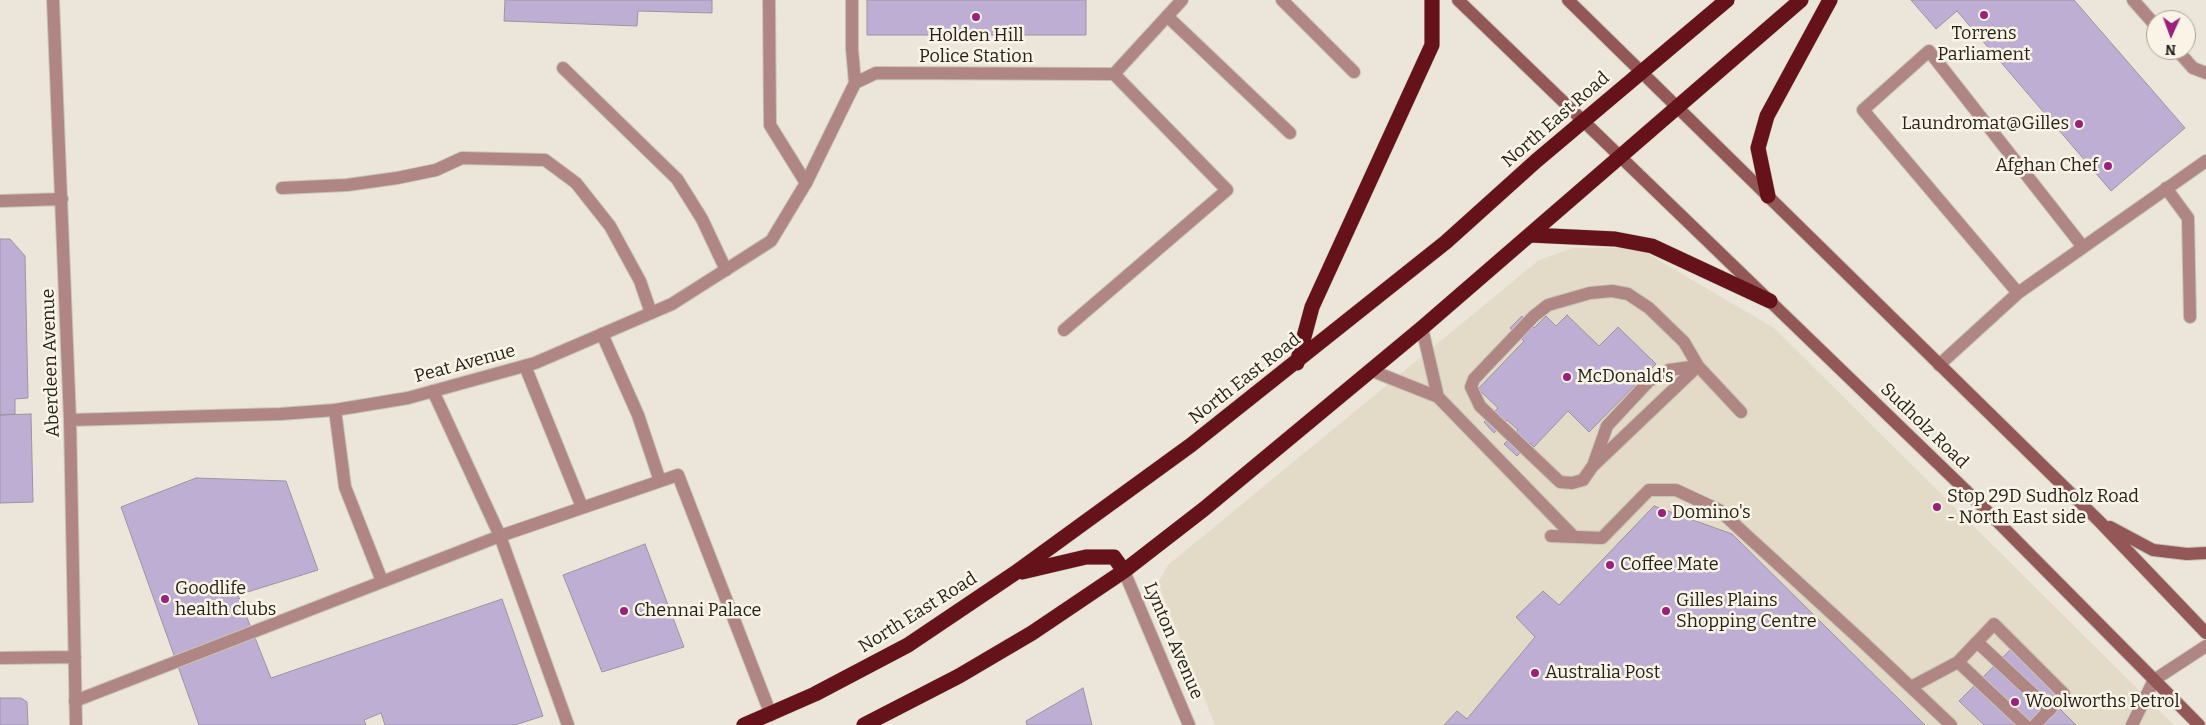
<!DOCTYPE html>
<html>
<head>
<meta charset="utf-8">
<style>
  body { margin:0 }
  #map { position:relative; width:2206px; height:725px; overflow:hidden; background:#ebe6d9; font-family:Bitter,serif }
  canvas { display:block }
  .north { position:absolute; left:2146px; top:10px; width:50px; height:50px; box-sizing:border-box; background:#f9f4e6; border:1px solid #a4a096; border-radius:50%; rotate:182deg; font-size:14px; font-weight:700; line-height:20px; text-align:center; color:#25231e }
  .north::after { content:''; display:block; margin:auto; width:18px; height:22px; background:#9a217b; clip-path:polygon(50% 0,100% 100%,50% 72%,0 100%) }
</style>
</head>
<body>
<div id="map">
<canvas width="2206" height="725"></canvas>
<div class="north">N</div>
</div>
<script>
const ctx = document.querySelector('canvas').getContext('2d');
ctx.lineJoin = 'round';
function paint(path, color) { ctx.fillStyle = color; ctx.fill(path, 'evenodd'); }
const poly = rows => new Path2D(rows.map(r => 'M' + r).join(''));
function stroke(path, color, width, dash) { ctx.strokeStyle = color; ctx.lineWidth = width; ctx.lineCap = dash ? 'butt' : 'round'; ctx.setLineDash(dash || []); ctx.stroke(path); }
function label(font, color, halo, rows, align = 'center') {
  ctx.font = font + ' Bitter,serif'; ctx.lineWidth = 5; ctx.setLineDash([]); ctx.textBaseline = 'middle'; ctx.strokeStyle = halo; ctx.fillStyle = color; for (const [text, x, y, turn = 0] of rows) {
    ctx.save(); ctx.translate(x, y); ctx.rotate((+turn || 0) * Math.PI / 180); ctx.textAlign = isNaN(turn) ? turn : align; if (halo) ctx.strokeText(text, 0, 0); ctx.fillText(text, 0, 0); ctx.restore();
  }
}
const built = poly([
  [1573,248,1638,248,1774,328,2174,725,1215,725,1158,583,1168,565,1539,260]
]);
const building = poly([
  [505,0,712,0,712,13,638,11,637,26,504,21,505,0],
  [867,0,1086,0,1086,35,867,35,867,0],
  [1911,0,2074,0,2185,128,2111,191,1957,11,1936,29,1911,0],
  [0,239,10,239,25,256,28,398,15,399,15,414,0,415,0,239],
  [1567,315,1599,346,1618,327,1656,364,1589,432,1568,411,1534,447,1530,443,1517,456,1504,444,1518,430,1507,420,1494,433,1484,422,1498,408,1478,389,1524,341,1510,328,1522,316,1534,328,1546,316,1556,326,1567,315],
  [31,414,33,502,0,503,0,415,31,414],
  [196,478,286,481,318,570,238,595,271,678,502,599,543,716,515,725,385,725,381,713,364,720,366,725,199,725,121,507,196,478],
  [1654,506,1732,534,1925,725,1444,725,1457,711,1467,719,1535,637,1516,617,1543,591,1559,605,1654,506],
  [645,544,684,647,602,672,563,575,645,544],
  [2019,641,2052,674,2060,709,2076,725,1984,725,1959,701,2019,641],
  [1083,688,1092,725,1027,725,1026,721,1083,688],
  [0,698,21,698,27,702,28,725,0,725,0,698]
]);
const lane = poly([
  [769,0,770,125,806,183],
  [1282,0,1354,72],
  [2133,0,2156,26],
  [1167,16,1290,133],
  [2177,50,2193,68,2206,73],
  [563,68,677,179,702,219,726,270],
  [855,83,876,73,1114,74,1182,0],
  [806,183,855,83,852,49,852,0],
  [282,188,347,185,397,178,436,170,462,158,545,160,576,183,610,226,640,281,651,313],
  [2166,188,2188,218,2190,317],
  [2018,293,1863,110,1929,51,2083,247],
  [1422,328,1438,397],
  [1064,330,1227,190,1114,74],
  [602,334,638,415,660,481],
  [1939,365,2018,293,2206,161],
  [525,366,582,507],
  [1698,366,1592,467,1583,480,1572,483,1560,482,1480,406,1471,387,1474,379,1534,316,1548,305,1590,293,1612,291,1628,294,1649,308,1684,342,1698,366,1741,412],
  [1370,370,1438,397,1574,537],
  [335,410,345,487,382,581],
  [1594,463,1607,426,1649,381,1669,370,1698,366],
  [1551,536,1602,538,1649,490,1676,490,1719,510,1863,642,1951,725],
  [1977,642,1994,624,2064,694,2035,725],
  [1958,662,1977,642,2050,710],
  [1911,687,1958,662,2025,725],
  [75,701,500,536,433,391],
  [568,725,500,536,678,475,771,715],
  [2132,725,2154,680]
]);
const street = poly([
  [53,0,70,420,76,725],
  [0,201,62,199],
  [70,420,280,414,335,410,408,398,535,363,672,304,771,241,806,183],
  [1124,571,1189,725],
  [0,658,75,657],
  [2154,680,2206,646]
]);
const secondary = poly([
  [1458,0,1983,507,2199,725],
  [1568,0,2099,521,2206,633],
  [2110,527,2153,550,2187,554,2206,553]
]);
const highway = poly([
  [1768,196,1758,148,1767,116,1830,0],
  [1530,235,1615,239,1652,246,1770,301],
  [1297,363,1312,307,1432,45,1432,0],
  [1022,572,1086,557,1114,557,1124,571],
  [744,725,815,694,908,645,1015,573,1191,445,1446,242,1536,161,1727,0],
  [864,725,959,676,1032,633,1124,571,1204,509,1422,328,1801,0]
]);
const markers = [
  [1984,15,5,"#9a217b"],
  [976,17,5,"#9a217b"],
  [2079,124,5,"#9a217b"],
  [2108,166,5,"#9a217b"],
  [1567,377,5,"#9a217b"],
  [1937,507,5,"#9a217b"],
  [1662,513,5,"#9a217b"],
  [1610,565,5,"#9a217b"],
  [165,599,5,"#9a217b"],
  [624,611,5,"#9a217b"],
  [1666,611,5,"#9a217b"],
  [1535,673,5,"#9a217b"],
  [2015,702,5,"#9a217b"]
];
const poiNames = [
  ["Torrens",1984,34,"center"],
  ["Parliament",1984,55,"center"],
  ["Holden Hill",976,36,"center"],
  ["Police Station",976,57,"center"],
  ["Laundromat@Gilles",2069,124,"right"],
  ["Afghan Chef",2098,166,"right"],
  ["McDonald's",1577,377],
  ["Stop 29D Sudholz Road",1947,497],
  ["- North East side",1947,518],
  ["Domino's",1672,513],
  ["Coffee Mate",1620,565],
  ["Goodlife",175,589],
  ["health clubs",175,610],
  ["Gilles Plains",1676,601],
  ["Shopping Centre",1676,622],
  ["Chennai Palace",634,611],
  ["Australia Post",1545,673],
  ["Woolworths Petrol",2025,702]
];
const streetNames = [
  ["North East Road",1556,120,-41],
  ["Aberdeen Avenue",51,363,-92],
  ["Peat Avenue",465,364,-15],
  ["North East Road",1245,379,-38],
  ["Sudholz Road",1924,426,44],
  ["North East Road",918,613,-32],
  ["Lynton Avenue",1173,641,67]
];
paint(built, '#e3dbc7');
paint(building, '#beaed3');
stroke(building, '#9b95a1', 1);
stroke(lane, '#c7c3b7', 14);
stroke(street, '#c7c3b7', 14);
stroke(secondary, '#c7c3b7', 14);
stroke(highway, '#c7c3b7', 16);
stroke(lane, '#b08684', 12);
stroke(street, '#b08684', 12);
stroke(secondary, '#925756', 12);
stroke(highway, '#65121a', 15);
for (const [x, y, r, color] of markers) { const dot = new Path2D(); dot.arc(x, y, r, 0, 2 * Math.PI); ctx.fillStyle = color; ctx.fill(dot); stroke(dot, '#f9f4e6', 2); }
label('18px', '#25231e', '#f9f4e6', poiNames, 'left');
label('18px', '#25231e', '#f9f4e6', streetNames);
</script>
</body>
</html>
